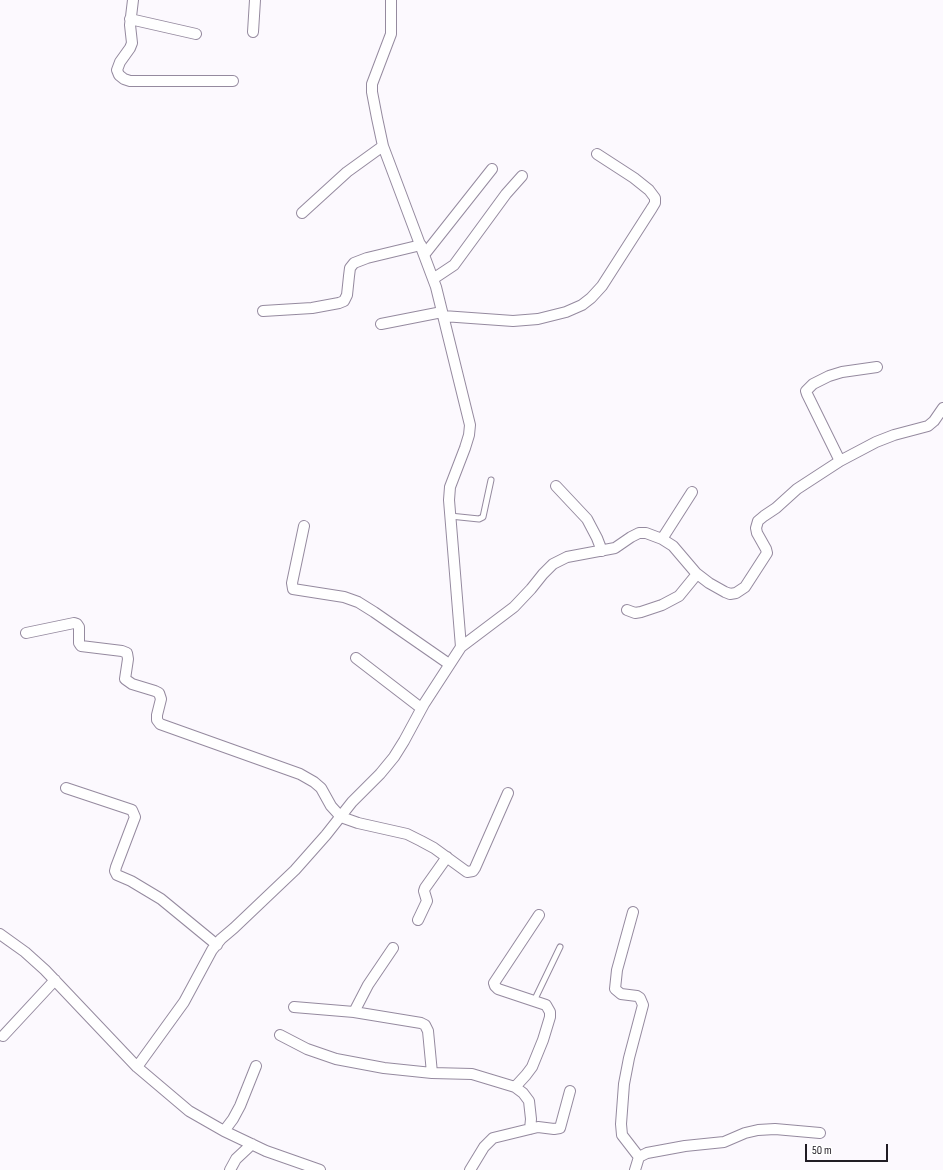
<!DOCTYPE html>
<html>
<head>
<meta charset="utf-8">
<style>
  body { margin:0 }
  #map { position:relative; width:943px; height:1170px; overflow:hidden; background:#fcf9fe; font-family:"Sofia Sans Condensed",sans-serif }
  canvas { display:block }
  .scale { position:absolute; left:805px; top:1144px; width:83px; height:18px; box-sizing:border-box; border:2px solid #201c24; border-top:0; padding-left:5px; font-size:12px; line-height:14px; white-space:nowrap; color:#201c24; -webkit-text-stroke:3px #fff; paint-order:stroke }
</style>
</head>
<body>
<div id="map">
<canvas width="943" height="1170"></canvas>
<div class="scale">50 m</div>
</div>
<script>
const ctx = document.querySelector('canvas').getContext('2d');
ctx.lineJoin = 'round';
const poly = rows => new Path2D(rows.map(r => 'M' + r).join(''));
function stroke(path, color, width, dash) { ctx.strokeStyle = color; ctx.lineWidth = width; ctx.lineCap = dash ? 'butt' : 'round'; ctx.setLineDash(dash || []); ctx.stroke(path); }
const lane = poly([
  [450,516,479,519,483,517,491,480],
  [534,1001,560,947]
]);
const street = poly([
  [133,0,130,25,132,43,130,48,120,62,117,70,119,75,124,79,130,81,233,81],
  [391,0,391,34,372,84,372,92,377,118,383,146,436,287,470,425,469,435,465,448,450,487,449,500,461,647],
  [130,19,196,34],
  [253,32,255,0],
  [302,213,347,172,383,146],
  [424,255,492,169],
  [433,279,454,265,506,194,522,176],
  [263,311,312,308,339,303,344,301,347,295,349,276,350,268,354,263,367,258,421,245],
  [443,316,513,321,538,319,566,312,582,305,591,298,602,286,652,208,655,203,655,198,649,190,634,178,597,154],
  [381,324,442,312],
  [840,461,807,394,806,391,813,384,829,376,842,372,877,367],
  [556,486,587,519,597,538,602,551],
  [304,526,292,583,293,589,344,597,358,602,374,612,449,664],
  [662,539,692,492],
  [627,610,635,613,641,612,662,605,679,596,697,574],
  [26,633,74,623,77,624,79,627,79,643,81,646,122,651,127,653,128,659,125,679,132,684,155,691,159,693,161,699,157,715,157,720,160,724,300,774,314,782,321,788,331,806,341,817,358,823,407,834,421,841,434,848,467,872,473,871,475,868,508,793],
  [356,658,421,708],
  [66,788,132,810,135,817,116,867,115,871,117,875,131,881,161,899,217,945],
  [633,912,617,970,615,989,621,994,637,996,640,998,643,1005,629,1058,624,1084,621,1124,622,1135,639,1157],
  [418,920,427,901,424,891,425,888,447,857],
  [0,934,25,952,45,970,137,1067,189,1111,224,1131,266,1151,320,1170],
  [294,1007,354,1012,421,1023,425,1025,428,1031,432,1073],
  [354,1012,368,985,393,948],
  [280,1035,307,1049,336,1059,384,1068,432,1073,472,1074,515,1087,523,1093,529,1101,531,1119,530,1129],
  [3,1036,55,980],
  [137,1067,184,1002,212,950,221,939,234,928,295,870,326,835,352,802,380,774,394,757,404,741,424,704,461,647,514,607,531,589,543,574,553,564,567,557,615,548,631,537,639,533,646,533,662,539,673,546,696,573,709,583,725,592,730,594,736,593,745,587,767,553,766,549,757,533,756,528,758,521,764,516,776,508,797,489,840,461,876,442,894,435,928,426,934,421,943,408],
  [515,1087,526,1075,532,1067,543,1040,550,1017,550,1012,546,1005,498,989,495,986,494,983,539,915],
  [224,1131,233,1119,240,1106,256,1066],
  [230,1170,236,1159,252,1144],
  [470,1170,484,1147,493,1138,538,1127,554,1129,560,1128,570,1091],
  [635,1170,639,1157,647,1153,685,1146,724,1142,745,1133,758,1130,775,1129,820,1133]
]);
stroke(lane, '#958a9f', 7);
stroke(street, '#958a9f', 12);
stroke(lane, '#fff', 5);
stroke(street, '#fff', 10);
</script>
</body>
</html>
